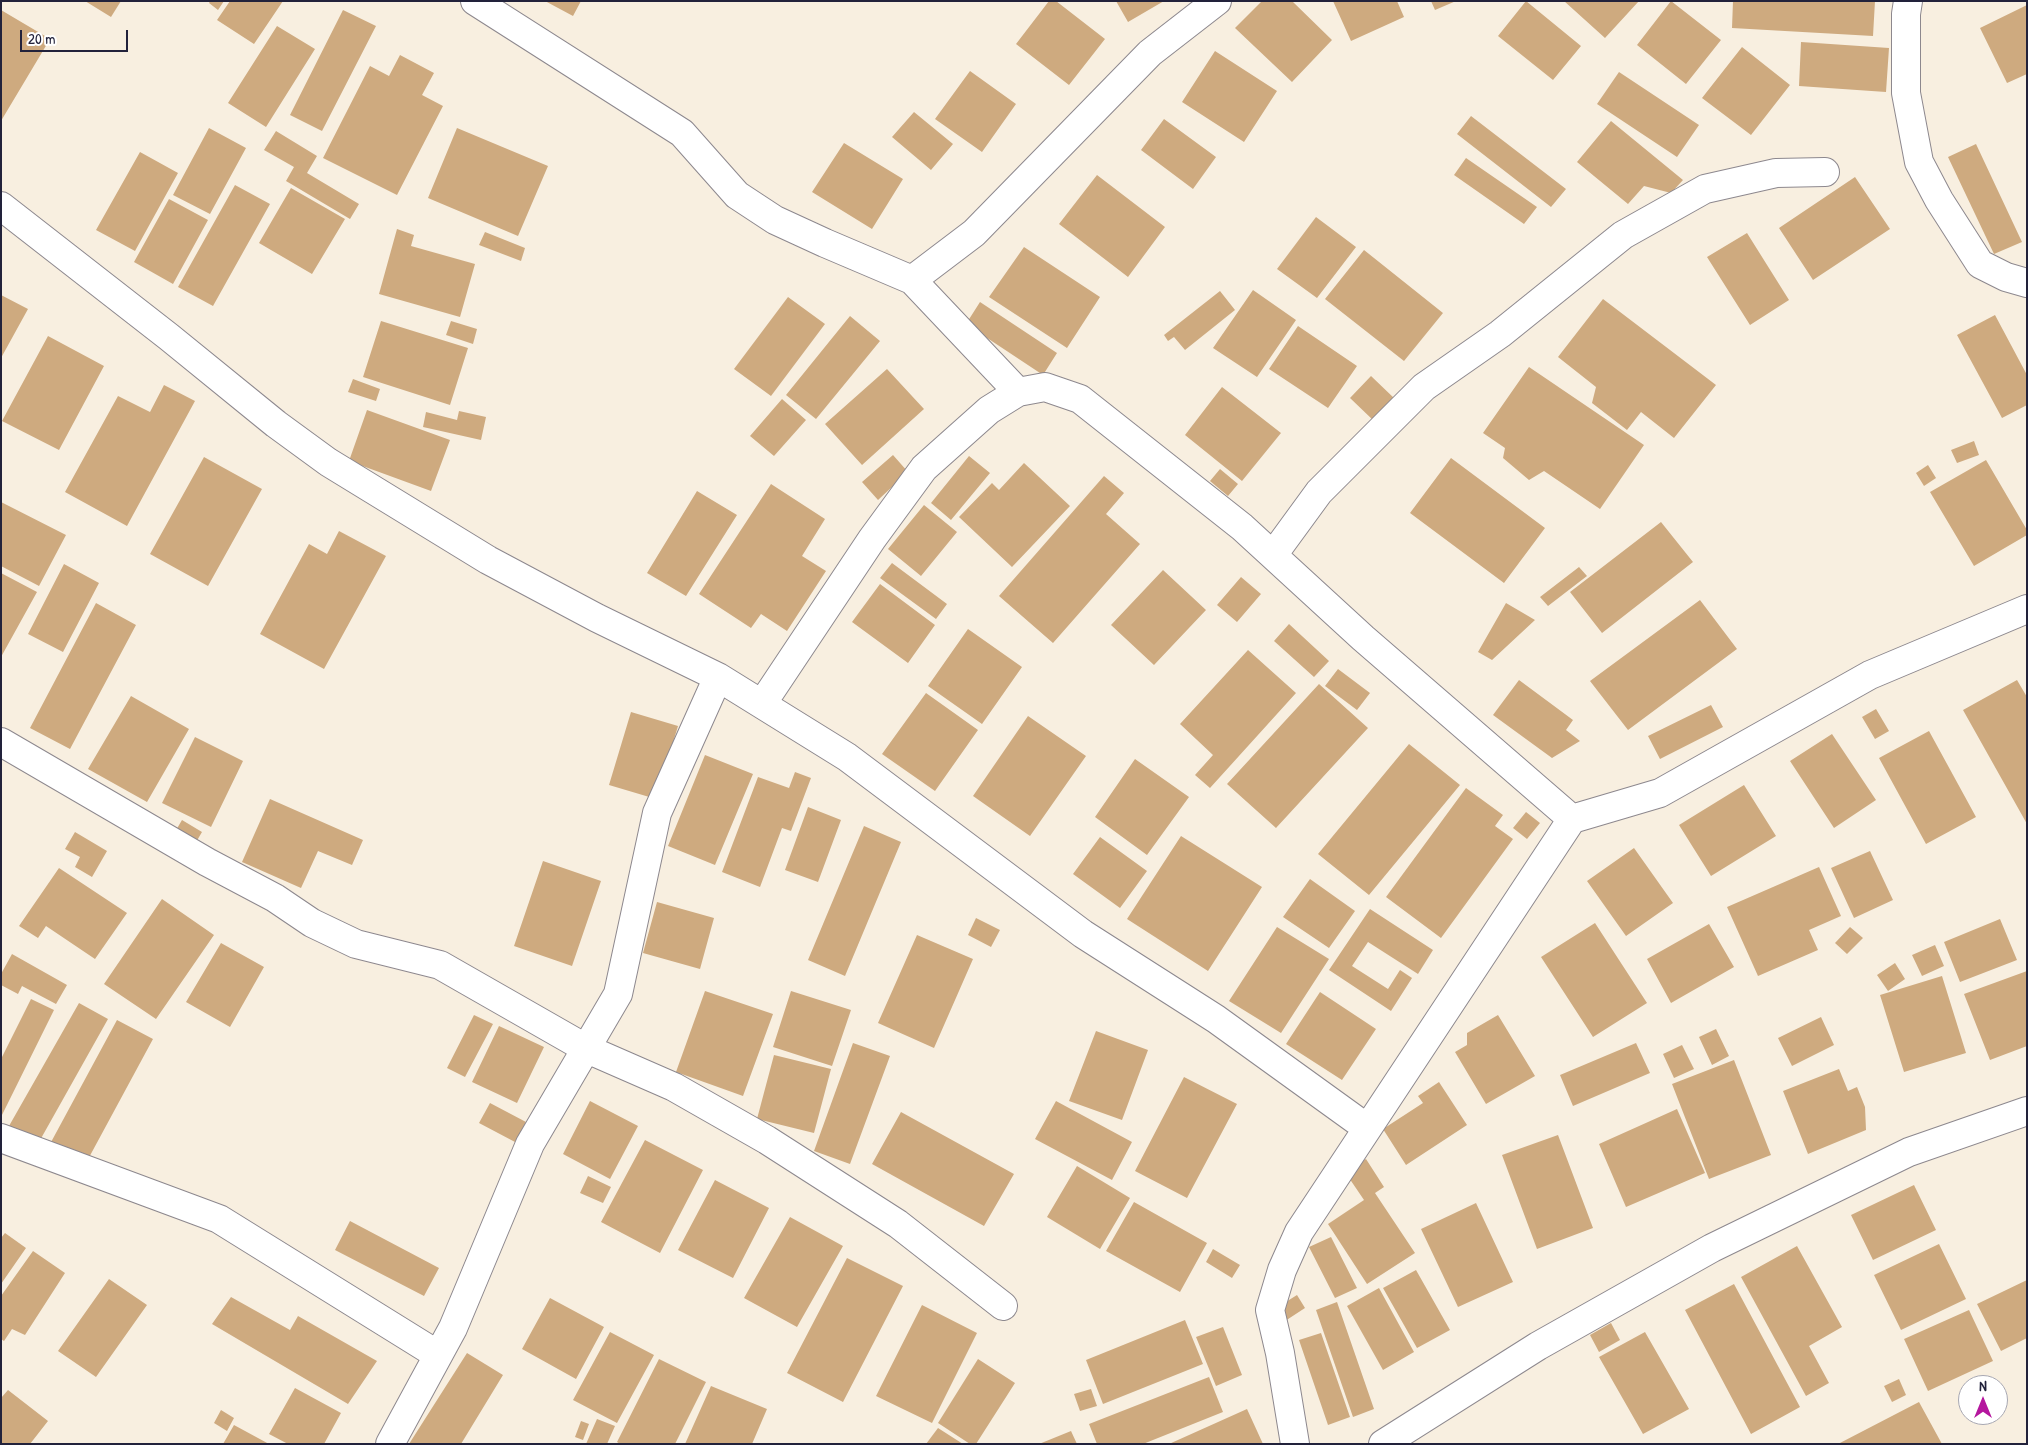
<!DOCTYPE html>
<html>
<head>
<meta charset="utf-8">
<style>
  body { margin:0 }
  #map { position:relative; width:2028px; height:1445px; overflow:hidden; background:#f8efe0; font-family:"Patrick Hand",sans-serif }
  canvas { display:block }
  .frame { position:absolute; inset:0; border:2px solid #22223b; pointer-events:none }
  .north { position:absolute; left:1958px; top:1375px; width:50px; height:50px; box-sizing:border-box; background:#fff; border:1px solid #a7a7b1; border-radius:50%; rotate:0deg; font-size:14px; font-weight:700; line-height:20px; text-align:center; color:#22223b }
  .north::after { content:''; display:block; margin:auto; width:18px; height:22px; background:#b5179e; clip-path:polygon(50% 0,100% 100%,50% 72%,0 100%) }
  .scale { position:absolute; left:20px; top:30px; width:108px; height:22px; box-sizing:border-box; border:2px solid #22223b; border-top:0; padding-left:6px; font-size:15px; line-height:18px; white-space:nowrap; color:#22223b; -webkit-text-stroke:4px #fff; paint-order:stroke }
</style>
</head>
<body>
<div id="map">
<canvas width="2028" height="1445"></canvas>
<div class="frame"></div>
<div class="north">N</div>
<div class="scale">20 m</div>
</div>
<script>
const ctx = document.querySelector('canvas').getContext('2d');
ctx.lineJoin = 'round';
function paint(path, color) { ctx.fillStyle = color; ctx.fill(path, 'evenodd'); }
const poly = rows => new Path2D(rows.map(r => 'M' + r).join(''));
function stroke(path, color, width, dash) { ctx.strokeStyle = color; ctx.lineWidth = width; ctx.lineCap = dash ? 'butt' : 'round'; ctx.setLineDash(dash || []); ctx.stroke(path); }
const building = poly([
  [85,1,121,1,111,17],
  [210,1,224,1,218,10,209,3],
  [230,1,283,1,254,44,217,20],
  [545,1,581,1,573,16],
  [1049,1,1056,1,1105,39,1069,85,1016,44],
  [1116,1,1164,1,1128,22],
  [1262,1,1292,1,1332,40,1292,82,1235,28],
  [1333,1,1397,1,1404,17,1351,41],
  [1431,1,1456,1,1435,10],
  [1526,1,1581,46,1553,80,1498,36],
  [1564,1,1639,1,1605,38],
  [1671,1,1721,40,1686,84,1637,45],
  [1733,1,1875,1,1873,36,1732,28],
  [2027,5,2027,74,2007,83,1980,28],
  [1,10,50,39,1,121],
  [343,10,376,26,322,131,290,115],
  [277,26,315,49,266,127,228,103],
  [1801,42,1889,48,1886,92,1799,86],
  [1742,47,1790,85,1751,135,1702,98],
  [1215,51,1277,91,1244,142,1182,102],
  [400,55,434,73,422,95,443,106,397,195,323,158,370,66,389,76],
  [970,71,1016,104,982,152,935,119],
  [1619,72,1699,125,1677,157,1597,104],
  [914,112,953,144,931,170,892,137],
  [1471,116,1566,189,1551,207,1457,134],
  [1164,119,1216,157,1193,189,1141,150],
  [1611,121,1683,180,1671,193,1644,186,1628,204,1577,162],
  [209,128,246,148,210,214,173,195],
  [457,128,548,166,518,236,428,198],
  [276,131,317,156,307,173,359,204,350,219,286,181,294,167,264,150],
  [844,143,903,179,872,229,812,192],
  [1976,144,2022,242,1994,254,1948,157],
  [140,152,178,173,135,251,96,230],
  [1466,158,1537,207,1524,224,1454,175],
  [1097,175,1165,227,1128,277,1059,224],
  [1855,177,1890,229,1813,280,1779,228],
  [235,185,270,204,213,306,178,287],
  [291,188,345,219,312,274,259,243],
  [169,199,208,220,173,284,134,262],
  [1316,217,1356,247,1317,298,1277,269],
  [397,229,414,235,411,246,475,264,460,317,379,294],
  [485,232,525,248,521,261,479,245],
  [1747,233,1789,300,1750,325,1707,257],
  [1024,247,1100,297,1067,348,989,297],
  [1364,250,1443,313,1404,361,1325,299],
  [1253,290,1296,320,1257,377,1213,348],
  [1220,291,1235,310,1185,350,1174,337,1168,341,1164,335],
  [1,295,28,309,1,358],
  [788,297,825,324,771,396,734,369],
  [1603,299,1716,385,1674,438,1641,412,1627,430,1592,403,1596,387,1558,357],
  [980,302,1057,353,1043,375,966,324],
  [1995,315,2027,375,2027,405,2002,418,1957,335],
  [850,316,880,341,816,419,786,395],
  [381,321,468,348,450,405,363,377],
  [451,321,477,329,473,344,446,335],
  [1298,326,1357,366,1328,408,1269,369],
  [48,336,104,366,59,450,2,421],
  [1529,367,1644,445,1600,509,1544,471,1529,480,1503,458,1505,448,1483,433],
  [887,369,924,409,862,465,825,424],
  [1371,376,1395,399,1374,421,1350,398],
  [353,379,380,389,376,401,348,392],
  [164,385,195,401,127,526,65,492,118,396,150,412],
  [1222,387,1281,433,1242,481,1185,435],
  [782,399,806,420,774,456,750,436],
  [367,410,450,440,431,491,349,461],
  [459,411,486,417,481,440,423,427,426,412,457,420],
  [1974,441,1979,455,1957,463,1951,450],
  [893,455,908,472,878,500,862,482],
  [969,456,990,473,951,520,931,503],
  [204,457,262,489,208,586,150,554],
  [1451,458,1545,528,1504,583,1410,513],
  [1986,460,2027,530,2027,535,1974,566,1930,492],
  [1024,463,1070,506,1012,567,959,517,992,483,999,490],
  [1928,465,1936,478,1924,486,1916,473],
  [1220,469,1238,484,1228,496,1210,481],
  [1104,476,1124,493,1106,514,1140,544,1053,643,999,596],
  [771,484,825,519,802,556,826,571,787,631,761,614,751,628,699,594],
  [697,491,737,515,686,596,647,573],
  [1,502,66,535,39,586,1,566],
  [924,505,957,532,921,576,888,549],
  [1661,522,1693,562,1602,633,1570,592],
  [339,531,386,556,324,669,260,634,309,544,327,554],
  [892,563,947,604,936,619,880,578],
  [64,564,99,583,63,652,28,634],
  [1579,567,1587,576,1548,606,1540,597],
  [1163,570,1206,610,1154,665,1111,625],
  [1,573,37,592,1,657],
  [1241,577,1261,594,1237,622,1217,605],
  [880,584,935,625,908,663,852,622],
  [1700,600,1737,649,1628,730,1590,681],
  [96,603,136,625,70,749,30,728],
  [1506,603,1535,620,1492,660,1478,652],
  [1289,624,1329,661,1314,677,1274,641],
  [968,629,1022,667,982,724,928,686],
  [1248,650,1296,693,1210,788,1195,775,1213,755,1180,724],
  [1338,669,1370,693,1357,710,1325,686],
  [1519,680,1573,720,1566,730,1580,741,1552,758,1493,715],
  [2017,680,2027,697,2027,824,1963,710],
  [1319,684,1368,728,1276,828,1227,784],
  [926,693,978,730,935,791,882,754],
  [131,696,189,729,147,802,88,769],
  [1711,705,1723,727,1660,759,1648,736],
  [1876,709,1889,731,1875,739,1862,717],
  [631,712,678,726,656,799,609,785],
  [1028,716,1086,756,1030,836,973,796],
  [1929,731,1976,817,1926,844,1879,758],
  [1832,734,1876,800,1834,828,1790,761],
  [195,737,243,761,211,827,162,803],
  [1409,744,1460,785,1369,895,1318,854],
  [705,755,753,774,715,865,668,846],
  [1135,759,1189,797,1147,855,1095,817],
  [795,772,811,778,791,831,782,828,760,887,722,872,758,777,789,788],
  [1744,785,1776,836,1711,876,1679,825],
  [1466,788,1503,815,1495,826,1513,839,1441,938,1386,897],
  [270,799,363,840,352,865,318,851,301,888,242,862],
  [808,807,841,820,818,882,785,870],
  [1526,812,1540,823,1527,839,1513,828],
  [182,820,202,832,192,849,172,837],
  [864,826,901,842,845,976,808,960],
  [75,832,107,851,92,877,75,867,80,857,65,849],
  [1181,836,1262,887,1208,971,1127,919],
  [1100,837,1147,871,1120,908,1073,874],
  [1634,848,1673,903,1626,936,1587,881],
  [1870,851,1893,900,1854,918,1831,868],
  [543,861,601,881,572,966,514,946],
  [1819,867,1841,916,1809,930,1818,950,1758,976,1727,907],
  [59,868,127,913,95,959,46,926,38,938,19,926],
  [1310,879,1355,911,1329,948,1283,917],
  [162,899,214,935,156,1019,104,984],
  [657,902,714,918,700,969,643,953],
  [1370,909,1433,950,1418,974,1368,942,1352,966,1388,989,1400,970,1412,978,1391,1011,1329,970],
  [976,918,1000,930,991,947,968,935],
  [2000,919,2017,960,1960,982,1944,942],
  [1595,923,1647,1003,1593,1037,1541,957],
  [1709,924,1734,967,1671,1003,1647,959],
  [1277,927,1329,959,1281,1033,1229,1001],
  [1850,927,1863,938,1847,954,1835,943],
  [917,935,973,959,934,1048,878,1023],
  [221,943,264,967,230,1027,186,1002],
  [1935,945,1944,966,1922,976,1912,955],
  [12,954,67,985,56,1004,22,986,18,994,1,985,1,974],
  [1895,963,1905,979,1888,991,1877,975],
  [2027,971,2027,1046,1990,1060,1964,994],
  [1942,976,1966,1053,1904,1072,1880,995],
  [705,991,773,1014,743,1096,676,1072],
  [791,991,851,1010,832,1066,773,1047],
  [1320,992,1376,1029,1342,1080,1286,1044],
  [31,999,54,1010,1,1117,1,1059],
  [79,1003,108,1019,39,1142,9,1126],
  [474,1015,493,1024,465,1077,447,1068],
  [1498,1015,1535,1076,1486,1104,1455,1052,1467,1045,1467,1033],
  [1821,1017,1834,1045,1792,1066,1778,1038],
  [117,1020,153,1039,86,1163,50,1144],
  [499,1026,544,1047,517,1103,472,1082],
  [1716,1029,1729,1056,1712,1065,1699,1037],
  [1096,1031,1148,1050,1122,1120,1069,1101],
  [853,1043,890,1056,850,1164,814,1151],
  [1636,1043,1650,1073,1573,1106,1560,1075],
  [1682,1045,1694,1069,1674,1078,1663,1054],
  [774,1055,831,1069,814,1133,757,1119],
  [1734,1060,1771,1155,1709,1179,1672,1084],
  [1839,1069,1848,1091,1857,1087,1865,1107,1866,1130,1808,1154,1783,1091],
  [1184,1077,1237,1104,1187,1198,1135,1171],
  [1439,1082,1467,1125,1406,1165,1383,1129,1423,1103,1418,1096],
  [590,1101,638,1126,610,1179,563,1154],
  [1056,1101,1132,1142,1112,1180,1035,1139],
  [490,1103,526,1122,515,1142,479,1123],
  [1677,1109,1705,1173,1626,1207,1599,1144],
  [901,1112,1014,1174,984,1226,872,1164],
  [1558,1135,1593,1228,1537,1249,1502,1155],
  [645,1140,703,1170,660,1253,601,1222],
  [1366,1159,1384,1187,1375,1193,1415,1253,1367,1284,1328,1224,1364,1200,1345,1172],
  [1077,1166,1130,1198,1100,1249,1047,1217],
  [588,1176,611,1187,603,1203,580,1193],
  [715,1180,769,1208,733,1278,678,1250],
  [1914,1185,1936,1230,1873,1260,1851,1215],
  [1134,1202,1207,1243,1180,1292,1106,1251],
  [1476,1203,1513,1282,1458,1307,1421,1229],
  [790,1217,843,1246,797,1327,744,1298],
  [350,1221,439,1268,424,1296,335,1250],
  [5,1233,26,1248,1,1284,1,1238],
  [1331,1237,1357,1288,1335,1298,1309,1247],
  [1939,1244,1966,1299,1901,1330,1874,1275],
  [1797,1246,1842,1327,1809,1346,1829,1383,1806,1396,1741,1277],
  [1213,1249,1240,1265,1232,1278,1206,1262],
  [33,1251,65,1273,25,1335,12,1329,4,1341,1,1339,1,1296],
  [847,1258,903,1286,843,1402,787,1373],
  [1416,1270,1450,1330,1417,1348,1383,1288],
  [109,1279,147,1305,96,1377,58,1351],
  [2027,1280,2027,1338,2001,1351,1977,1304],
  [1734,1284,1800,1407,1751,1434,1685,1310],
  [1379,1288,1414,1352,1383,1370,1347,1306],
  [1297,1295,1305,1308,1282,1323,1273,1310],
  [231,1297,290,1330,298,1316,377,1361,348,1404,212,1324],
  [550,1298,604,1327,576,1379,522,1349],
  [1337,1302,1374,1409,1353,1417,1316,1310],
  [922,1305,977,1333,932,1423,876,1396],
  [1969,1310,1993,1361,1928,1391,1904,1339],
  [1185,1320,1203,1364,1103,1404,1086,1360],
  [1611,1323,1620,1340,1599,1352,1590,1335],
  [1223,1327,1242,1375,1216,1386,1196,1337],
  [610,1332,654,1355,617,1423,573,1400],
  [1645,1332,1689,1409,1643,1434,1599,1357],
  [1321,1333,1350,1417,1328,1425,1299,1340],
  [467,1353,503,1375,461,1444,409,1444],
  [659,1359,706,1382,675,1444,620,1444,617,1442],
  [978,1359,1015,1383,976,1444,970,1444,938,1423],
  [1209,1377,1223,1412,1143,1444,1097,1444,1089,1424],
  [1899,1379,1906,1395,1892,1402,1884,1386],
  [711,1386,767,1409,752,1444,685,1444],
  [295,1388,341,1413,324,1444,288,1444,269,1434],
  [1091,1389,1097,1406,1080,1411,1074,1394],
  [8,1390,48,1421,30,1444,1,1444,1,1398],
  [1919,1402,1942,1444,1838,1444],
  [1247,1409,1263,1444,1169,1444],
  [221,1410,234,1418,227,1431,214,1423],
  [597,1419,615,1426,607,1444,586,1444],
  [581,1421,589,1424,583,1440,575,1437],
  [234,1425,269,1444,223,1444],
  [938,1428,963,1444,926,1444],
  [1071,1431,1077,1444,1039,1444]
]);
const street = poly([
  [475,1,682,133,737,195,775,220,825,243,912,280,1018,392],
  [1908,1,1906,14,1906,93,1919,162,1939,200,1980,264,2006,277,2027,283],
  [1,206,169,337,276,424,328,462,488,560,597,618,718,677,847,757,1083,934,1216,1019,1367,1128],
  [912,280,974,233,1150,53,1217,1],
  [1273,555,1319,492,1424,387,1500,334,1623,235,1705,189,1776,173,1825,172],
  [762,704,872,539,924,468,989,410,1018,392,1045,387,1080,399,1242,527,1363,638,1572,819],
  [1,742,207,862,275,898,312,923,356,944,440,965,587,1049,674,1087,767,1140,898,1224,1003,1306],
  [1,1138,219,1219,438,1355],
  [390,1444,453,1328,530,1144,618,994,657,813,718,677],
  [1295,1444,1280,1353,1270,1310,1282,1270,1299,1232,1572,819,1660,793,1870,675,2027,609],
  [1383,1444,1538,1346,1712,1248,1909,1152,2027,1111]
]);
paint(building, '#ceaa7f');
stroke(street, '#8d888e', 30);
stroke(street, '#fff', 28);
</script>
</body>
</html>
